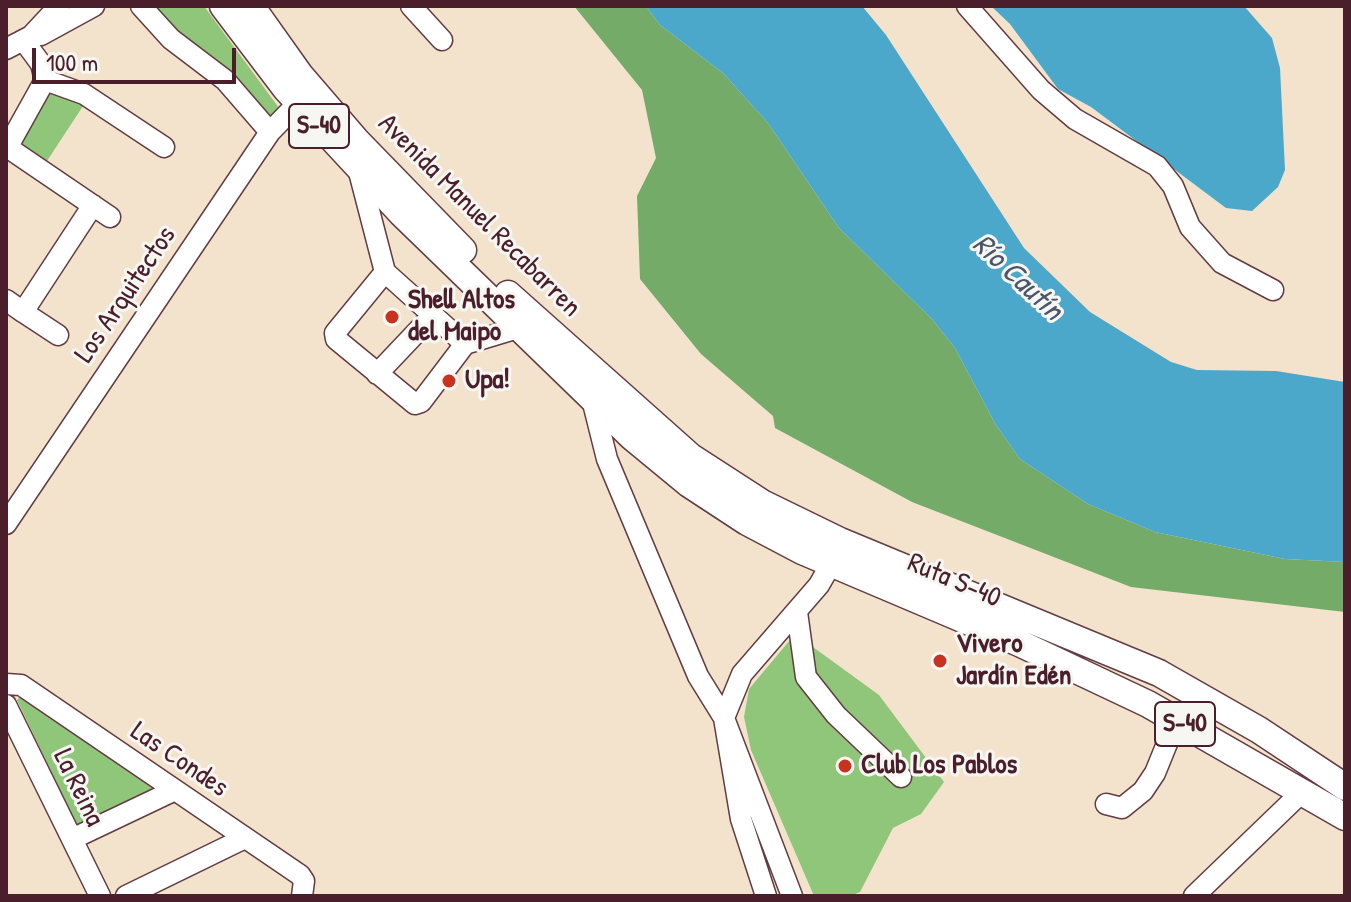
<!DOCTYPE html>
<html>
<head>
<meta charset="utf-8">
<style>
  body { margin:0 }
  #map { position:relative; width:1351px; height:902px; overflow:hidden; background:#f3e3cc; font-family:"Patrick Hand",sans-serif }
  canvas { display:block }
  .frame { position:absolute; inset:0; border:8px solid #4a1f2b; pointer-events:none }
  .scale { position:absolute; left:32px; top:48px; width:204px; height:36px; box-sizing:border-box; border:4px solid #4a1f2b; border-top:0; padding-left:10px; font-size:24px; line-height:28px; white-space:nowrap; color:#4a1f2b; -webkit-text-stroke:6px #f6f6f2; paint-order:stroke }
</style>
</head>
<body>
<div id="map">
<canvas width="1351" height="902"></canvas>
<div class="frame"></div>
<div class="scale">100 m</div>
</div>
<script>
const ctx = document.querySelector('canvas').getContext('2d');
ctx.lineJoin = 'round';
function paint(path, color) { ctx.fillStyle = color; ctx.fill(path, 'evenodd'); }
const poly = rows => new Path2D(rows.map(r => 'M' + r).join(''));
function stroke(path, color, width, dash) { ctx.strokeStyle = color; ctx.lineWidth = width; ctx.lineCap = dash ? 'butt' : 'round'; ctx.setLineDash(dash || []); ctx.stroke(path); }
function label(font, color, halo, rows, align = 'center') {
  ctx.font = font + ' "Patrick Hand",sans-serif'; ctx.lineWidth = 6; ctx.setLineDash([]); ctx.textBaseline = 'middle'; ctx.strokeStyle = halo; ctx.fillStyle = color; for (const [text, x, y, turn = 0] of rows) {
    ctx.save(); ctx.translate(x, y); ctx.rotate((+turn || 0) * Math.PI / 180); ctx.textAlign = isNaN(turn) ? turn : align; if (halo) ctx.strokeText(text, 0, 0); ctx.fillText(text, 0, 0); ctx.restore();
  }
}
const green = poly([
  [151,6,204,6,282,112,270,119,217,61,171,27],
  [48,87,87,100,43,167,20,152,22,130],
  [795,634,879,695,944,782,921,814,893,828,860,892,850,896,814,896,751,750,744,717,749,689],
  [20,697,158,789,78,828,17,700]
]);
const forest = poly([
  [574,6,646,6,660,25,723,73,768,123,839,228,932,319,955,348,996,425,1020,459,1088,504,1155,532,1285,559,1345,562,1345,612,1131,587,912,502,775,428,773,416,701,354,640,279,637,196,656,158,642,90]
]);
const water = poly([
  [646,6,862,6,886,35,1024,248,1090,312,1171,362,1197,370,1276,371,1345,382,1345,562,1285,559,1155,532,1088,504,1020,459,996,425,955,348,932,319,839,228,768,123,723,73,660,25],
  [991,6,1244,6,1272,38,1280,68,1285,170,1278,187,1252,211,1226,208,1091,107,1058,89,1010,24]
]);
const minor = poly([
  [141,6,171,39,225,80,270,132],
  [411,6,442,40],
  [967,6,1041,90,1075,119,1157,166,1173,186,1190,227,1222,263,1273,290],
  [31,36,41,35,94,6],
  [6,49,31,36,59,6],
  [45,80,84,94,164,147],
  [7,147,110,217],
  [6,150,45,80,41,64,24,41],
  [358,168,385,272,465,344,518,328],
  [385,272,335,333,336,339,415,404,421,402,465,344],
  [6,300,23,312,93,205],
  [23,312,58,335],
  [377,374,432,316],
  [592,399,607,459,698,676,724,718,792,896],
  [6,524,270,132,298,103],
  [797,612,806,677,836,715,901,777],
  [6,684,21,685,300,875,304,881,302,896],
  [6,705,100,896],
  [1106,804,1122,808,1143,791,1155,773,1177,719],
  [72,839,173,791],
  [126,896,245,838],
  [766,896,741,819,724,718,742,674,819,585,831,564],
  [1194,896,1303,791]
]);
const major = poly([
  [223,6,286,89,401,213,632,437,689,484,747,522,802,551,1019,643,1148,704,1345,817],
  [251,6,300,75,356,140,463,250],
  [508,294,691,457,762,503,840,541,1159,673,1259,730,1345,787]
]);
const markers = [
  [392,317,8,"#c8321e"],
  [449,381,8,"#c8321e"],
  [940,661,8,"#c8321e"],
  [845,766,8,"#c8321e"]
];
const shields = [
  [319,126,60],
  [1185,724,60]
];
const shieldNames = [
  ["S-40",319,126],
  ["S-40",1185,724]
];
const streetNames = [
  ["Avenida Manuel Recabarren",479,216,45],
  ["Los Arquitectos",126,295,-56],
  ["Ruta S-40",954,581,23],
  ["Las Condes",179,760,34],
  ["La Reina",78,788,64]
];
const poiNames = [
  ["Shell Altos",408,301],
  ["del Maipo",408,333],
  ["Upa!",465,381],
  ["Vivero",956,645],
  ["Jardín Edén",956,677],
  ["Club Los Pablos",861,766]
];
const waterNames = [
  ["Río Cautín",1017,278,43]
];
paint(green, '#90c679');
paint(forest, '#74ab69');
paint(water, '#4ca8ca');
stroke(minor, '#633c43', 23);
stroke(major, '#633c43', 29);
stroke(minor, '#fff', 20);
stroke(major, '#fff', 26);
for (const [x, y, r, color] of markers) { const dot = new Path2D(); dot.arc(x, y, r, 0, 2 * Math.PI); ctx.fillStyle = color; ctx.fill(dot); stroke(dot, '#f6f6f2', 3); }
for (const [x, y, w] of shields) { const box = new Path2D(); box.roundRect(x - w / 2, y - 22, w, 44, 6); ctx.fillStyle = '#f6f6f2'; ctx.fill(box); stroke(box, '#4a1f2b', 2); }
label('bold 26px', '#4a1f2b', null, shieldNames);
label('28px', '#4a1f2b', '#f6f6f2', streetNames);
label('bold 28px', '#4a1f2b', '#f6f6f2', poiNames, 'left');
label('italic 30px', '#4b566b', '#f6f6f2', waterNames);
</script>
</body>
</html>
